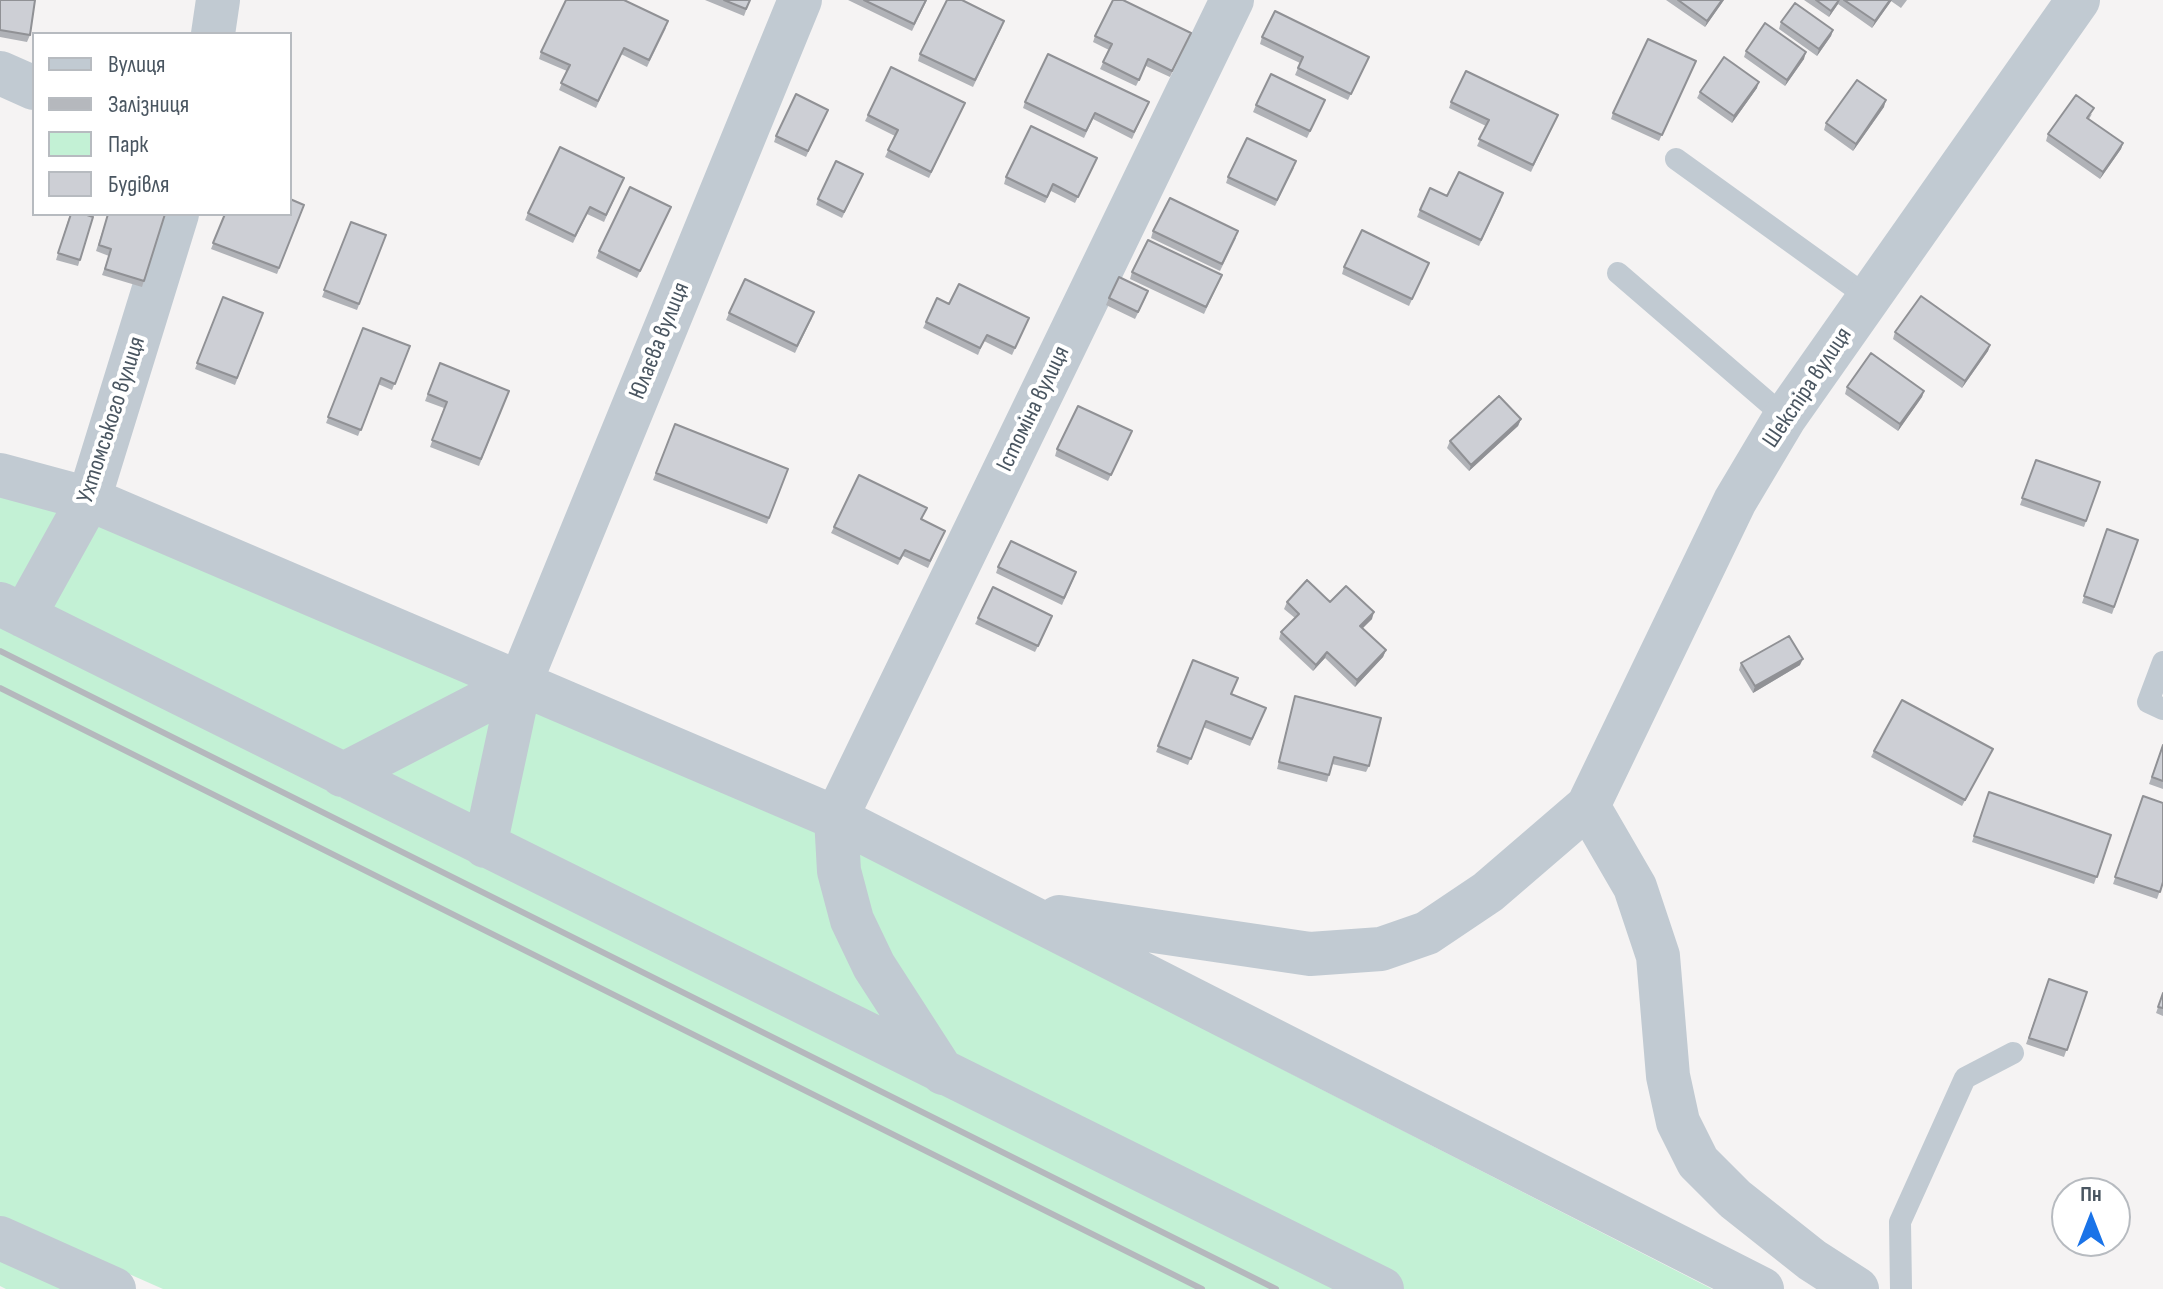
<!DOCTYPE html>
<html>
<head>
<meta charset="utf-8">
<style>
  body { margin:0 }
  #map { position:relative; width:2163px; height:1289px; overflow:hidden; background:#f5f3f3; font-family:"Sofia Sans Condensed",sans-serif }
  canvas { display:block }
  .legend { position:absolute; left:32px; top:32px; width:260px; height:184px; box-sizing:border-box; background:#fff; border:2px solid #b7bbc0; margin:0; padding:10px 14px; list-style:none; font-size:24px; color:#4a5661 }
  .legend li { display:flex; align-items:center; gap:16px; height:40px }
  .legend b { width:40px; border:2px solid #b7bbc0 }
  .north { position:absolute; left:2051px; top:1177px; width:80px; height:80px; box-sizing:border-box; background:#fff; border:2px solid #b7bbc0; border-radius:50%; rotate:0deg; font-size:22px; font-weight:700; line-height:32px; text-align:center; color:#4a5661 }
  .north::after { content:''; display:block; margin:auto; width:28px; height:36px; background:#1a73e8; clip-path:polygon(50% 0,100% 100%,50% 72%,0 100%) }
</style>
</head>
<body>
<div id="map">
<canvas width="2163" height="1289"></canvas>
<ul class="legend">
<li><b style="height:10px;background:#c1cad2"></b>Вулиця</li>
<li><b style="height:10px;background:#b5b8bd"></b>Залізниця</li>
<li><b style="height:22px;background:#c3f1d5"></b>Парк</li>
<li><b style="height:22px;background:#cdcfd5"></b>Будівля</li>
</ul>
<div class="north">Пн</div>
</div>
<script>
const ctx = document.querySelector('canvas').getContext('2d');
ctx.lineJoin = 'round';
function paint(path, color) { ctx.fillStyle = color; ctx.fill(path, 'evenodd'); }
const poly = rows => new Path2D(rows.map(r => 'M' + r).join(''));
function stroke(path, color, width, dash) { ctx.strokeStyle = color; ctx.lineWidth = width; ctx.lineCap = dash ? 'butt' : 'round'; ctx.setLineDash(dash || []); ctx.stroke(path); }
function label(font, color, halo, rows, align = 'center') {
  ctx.font = font + ' "Sofia Sans Condensed",sans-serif'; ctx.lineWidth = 8; ctx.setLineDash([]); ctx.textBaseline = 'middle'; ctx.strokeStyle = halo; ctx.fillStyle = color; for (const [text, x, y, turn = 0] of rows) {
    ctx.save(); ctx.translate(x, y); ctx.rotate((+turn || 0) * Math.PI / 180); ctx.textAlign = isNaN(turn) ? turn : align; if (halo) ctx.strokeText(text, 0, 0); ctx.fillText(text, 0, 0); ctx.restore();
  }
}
const green = poly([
  [0,492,67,509,825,835,1712,1289,163,1289,0,1217],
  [0,1259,67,1289,6,1289,0,1286]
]);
const service = poly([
  [1676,159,1869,298],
  [1618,273,1785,417],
  [2163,662,2148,702,2163,709],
  [1901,1289,1900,1222,1965,1078,2013,1053]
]);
const minor = poly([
  [213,34,218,0],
  [0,73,34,88],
  [0,475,89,499,836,818,1762,1289],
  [0,604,1382,1289],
  [24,616,89,499,177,214],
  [342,775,520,683],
  [1588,806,1635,887,1658,956,1668,1076,1678,1122,1698,1162,1735,1199,1812,1260,1857,1289],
  [485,846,520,683,800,0],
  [1059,917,1310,954,1381,949,1427,933,1488,892,1588,806,1735,501,1785,417,2078,0],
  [943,1073,874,966,852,920,839,871,836,818,1232,0]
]);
const tertiary = poly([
  [0,1238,114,1289]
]);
const rail = poly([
  [0,651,1276,1289],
  [0,688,1202,1289]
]);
const wall = poly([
  [0,0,30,35,27,42,0,37],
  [705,0,750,0,744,16],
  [848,0,927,0,912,31],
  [1666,0,1724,0,1705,27],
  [1804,0,1907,0,1901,8,1891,1,1872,28,1838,4,1829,17],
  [1781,22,1833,30,1831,36,1817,56,1779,29],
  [1002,27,973,87,918,61,920,54],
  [666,28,647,67,621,54,596,108,559,90,567,71,539,59,541,52],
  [1095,36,1188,39,1170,77,1146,66,1136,86,1100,69,1109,50,1093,42],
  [1262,37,1366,63,1348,100,1295,75,1300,63,1260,44],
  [1746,51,1804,59,1785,86,1744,57],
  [1696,61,1659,141,1611,119,1613,113],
  [1757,88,1732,123,1697,98,1700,92],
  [1325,100,1307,138,1253,112,1256,105],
  [1025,102,1149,102,1132,139,1093,119,1084,138,1023,108],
  [1451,102,1558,115,1531,172,1477,146,1486,126,1449,108],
  [965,103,929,178,885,157,895,136,865,121,868,115],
  [1884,107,1853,151,1824,130,1826,123],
  [828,110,806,157,774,142,776,136],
  [2092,114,2089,119,2123,143,2121,149,2100,179,2046,141,2048,134],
  [1097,158,1075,203,1051,191,1045,203,1004,184,1006,177],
  [1294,168,1275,206,1226,183,1228,177],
  [624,178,604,222,587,214,573,243,525,220,528,213],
  [860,181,842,218,816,205,818,199],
  [1447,196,1501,200,1479,246,1417,217,1420,210],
  [304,205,277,274,211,249,225,214],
  [671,207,637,278,596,258,599,251],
  [70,214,93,217,78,266,56,260],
  [108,214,165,214,142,287,102,275,109,256,96,251],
  [351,222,386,235,357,310,322,297],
  [1153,231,1236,238,1220,271,1151,238],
  [1429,263,1409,306,1342,274,1344,267],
  [1132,272,1219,282,1204,314,1130,279],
  [223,297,263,313,235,385,195,369],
  [1146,297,1135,319,1106,305,1109,298],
  [949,304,1026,325,1012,355,984,341,978,355,923,328,926,322],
  [729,313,812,318,795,353,726,320],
  [363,328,410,346,392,390,378,384,358,436,326,423],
  [1895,332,1990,345,1988,351,1962,388,1893,339],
  [440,363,509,391,479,466,430,447,444,408,425,401],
  [1847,387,1924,391,1922,397,1898,431,1845,394],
  [1521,419,1518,426,1469,471,1447,448,1450,441],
  [675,424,788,469,767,524,653,480],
  [1132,431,1108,481,1055,456,1057,449],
  [2036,460,2100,482,2084,527,2020,505],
  [922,520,945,531,928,568,903,556,898,565,831,533,834,527],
  [2107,529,2138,540,2112,614,2082,603],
  [998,567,1074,578,1062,605,996,573],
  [1287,602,1330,602,1372,619,1362,628,1386,650,1383,657,1355,687,1325,658,1313,671,1279,639,1281,632,1295,618,1284,609],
  [978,618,1050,622,1035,652,975,624],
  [1193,660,1232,694,1266,708,1250,746,1203,727,1188,765,1156,752],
  [1741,663,1800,665,1753,693,1739,670],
  [1295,696,1369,766,1366,772,1332,764,1327,782,1277,769],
  [2163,744,2163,789,2149,784],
  [1993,749,1962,806,1871,757,1874,751],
  [1989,792,2111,835,2094,884,1972,842],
  [2143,796,2163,882,2157,899,2113,884],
  [2049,979,2087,992,2064,1057,2026,1044],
  [2163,993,2163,1016,2156,1013]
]);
const shadedWall = poly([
  [1722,0,1724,0,1705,27,1707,21],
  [1839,0,1838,4,1829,17,1831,11],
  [1890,0,1892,0,1872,28,1875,21],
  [1833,30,1831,36,1817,56,1819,49],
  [1806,52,1804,59,1785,86,1787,80],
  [1759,82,1757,88,1732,123,1734,116],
  [1886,100,1884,107,1853,151,1856,144],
  [2123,143,2121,149,2100,179,2103,172],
  [1990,345,1988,351,1962,388,1965,381],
  [1924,391,1922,397,1898,431,1900,424],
  [1521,419,1518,426,1469,471,1471,465],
  [1374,612,1372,619,1358,633,1360,626],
  [1386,650,1383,657,1355,687,1357,680],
  [1327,652,1325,658,1313,671,1316,665],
  [1803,659,1800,665,1753,693,1755,686]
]);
const building = poly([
  [0,0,35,0,30,35,0,30,0,0],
  [566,0,624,0,668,21,649,60,624,48,598,101,561,83,570,65,541,52,566,0],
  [724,0,750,0,746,9,724,0],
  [864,0,926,0,914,24,864,0],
  [947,0,962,0,1004,21,975,80,920,54,947,0],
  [1113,0,1123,0,1191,33,1172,71,1148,59,1139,80,1103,62,1112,44,1095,36,1113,0],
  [1678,0,1722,0,1707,21,1678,0],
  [1816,0,1839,0,1831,11,1816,0],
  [1844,0,1890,0,1875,21,1844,0],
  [1795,3,1833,30,1819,49,1781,22,1795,3],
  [1275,11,1369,57,1351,94,1298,68,1303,57,1262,37,1275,11],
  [1765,23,1806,52,1787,80,1746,51,1765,23],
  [1648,39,1696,61,1662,135,1613,113,1648,39],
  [1048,54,1149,102,1134,132,1095,113,1086,131,1025,102,1048,54],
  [1724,57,1759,82,1734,116,1700,92,1724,57],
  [891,67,965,103,931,172,888,150,898,130,868,115,891,67],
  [1466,71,1558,115,1533,165,1479,139,1489,120,1451,102,1466,71],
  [1271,74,1325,100,1310,131,1256,105,1271,74],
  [1857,80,1886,100,1856,144,1826,123,1857,80],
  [796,94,828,110,808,151,776,136,796,94],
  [2076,95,2094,108,2087,118,2123,143,2103,172,2048,134,2076,95],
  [1031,126,1097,158,1078,197,1053,184,1047,197,1006,177,1031,126],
  [1247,138,1296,161,1277,200,1228,177,1247,138],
  [560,147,624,178,606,215,590,207,575,236,528,213,560,147],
  [836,161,863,174,844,212,818,199,836,161],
  [1459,172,1503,193,1481,240,1420,210,1430,188,1447,196,1459,172],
  [630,187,671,207,640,271,599,251,630,187],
  [1170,198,1238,231,1222,264,1153,231,1170,198],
  [290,199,304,205,279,268,213,243,225,214,290,214,290,199],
  [71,214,84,214,93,217,80,260,58,253,71,214],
  [108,214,165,214,144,281,105,269,111,249,99,245,108,214],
  [351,222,386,235,359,304,324,290,351,222],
  [1362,230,1429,263,1412,299,1344,267,1362,230],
  [1148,240,1222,275,1206,307,1132,272,1148,240],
  [1119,277,1148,291,1138,312,1109,298,1119,277],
  [745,279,814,312,797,346,729,313,745,279],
  [959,284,1029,318,1015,348,987,335,980,348,926,322,937,298,949,304,959,284],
  [1921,296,1990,345,1965,381,1895,332,1921,296],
  [223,297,263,313,237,378,197,363,223,297],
  [363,328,410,346,395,384,381,378,361,430,328,417,363,328],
  [1871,353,1924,391,1900,424,1847,387,1871,353],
  [440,363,509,391,481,459,432,440,447,402,428,394,440,363],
  [1499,396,1521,419,1471,465,1450,441,1499,396],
  [1078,406,1132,431,1111,475,1057,449,1078,406],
  [675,424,788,469,769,518,656,473,675,424],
  [2036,460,2100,482,2086,521,2022,498,2036,460],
  [859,475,927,508,921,519,945,531,930,561,905,550,900,559,834,527,859,475],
  [2107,529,2138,540,2114,607,2084,596,2107,529],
  [1011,541,1076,572,1064,598,998,567,1011,541],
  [1307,580,1330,602,1346,586,1374,612,1360,626,1386,650,1357,680,1327,652,1316,665,1281,632,1299,614,1287,602,1307,580],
  [993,587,1052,616,1038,646,978,618,993,587],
  [1789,636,1803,659,1755,686,1741,663,1789,636],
  [1193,660,1238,678,1231,694,1266,708,1252,739,1206,721,1191,759,1158,746,1193,660],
  [1295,696,1381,718,1369,766,1334,757,1329,775,1279,762,1295,696],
  [1902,700,1993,749,1965,800,1874,751,1902,700],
  [2163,745,2163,781,2152,777,2163,745],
  [1989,792,2111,835,2097,877,1974,836,1989,792],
  [2143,796,2163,803,2163,882,2160,892,2115,877,2143,796],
  [2049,979,2087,992,2067,1050,2029,1038,2049,979],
  [2163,993,2163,1008,2158,1007,2163,993]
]);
const streetNames = [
  ["Юлаєва вулиця",660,341,-68],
  ["Шекспіра вулиця",1808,388,-56],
  ["Істоміна вулиця",1034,409,-64],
  ["Ухтомського вулиця",112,420,-72]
];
paint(green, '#c3f1d5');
stroke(service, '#c1cad2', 22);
stroke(minor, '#c1cad2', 44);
stroke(tertiary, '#c1cad2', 44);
stroke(rail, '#b5b8bd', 6);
paint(wall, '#b0b2b7');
paint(shadedWall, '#909195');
paint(building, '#cdcfd5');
stroke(building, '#909195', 2);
label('24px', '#4a5661', '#fff', streetNames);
</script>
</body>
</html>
